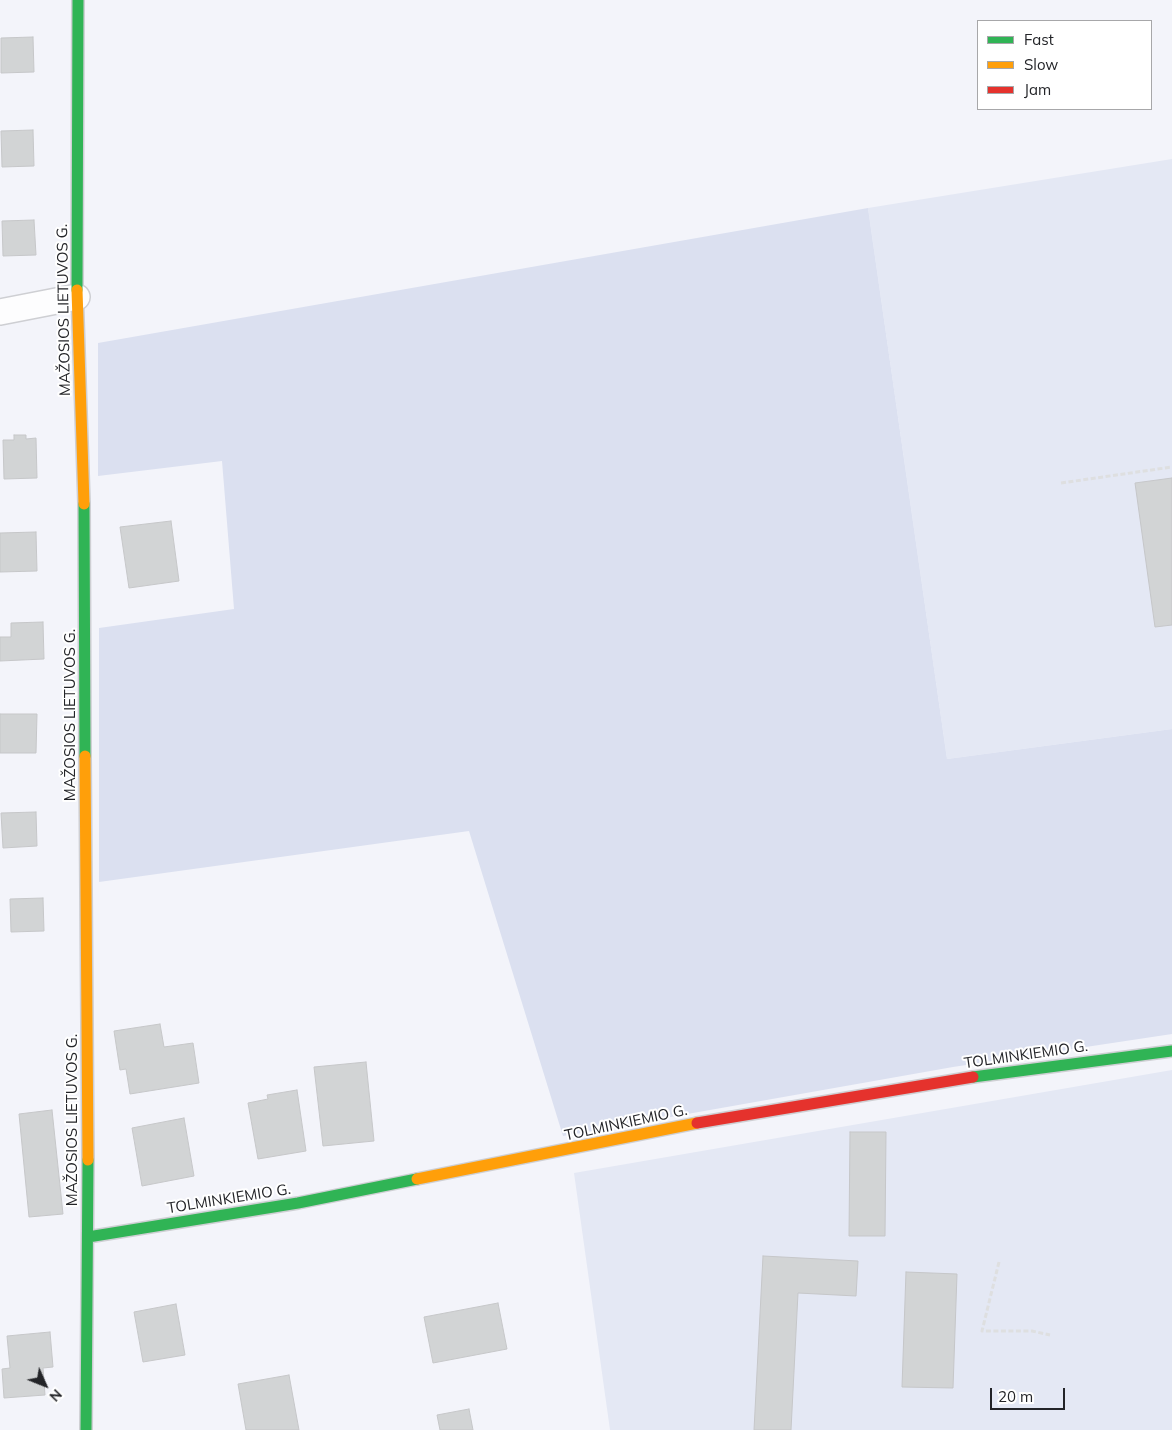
<!DOCTYPE html>
<html>
<head>
<meta charset="utf-8">
<style>
  body { margin:0 }
  #map { position:relative; width:1172px; height:1430px; overflow:hidden; background:#f3f4fa; font-family:Mulish,sans-serif }
  canvas { display:block }
  .legend { position:absolute; left:977px; top:20px; width:175px; height:90px; box-sizing:border-box; background:#fff; border:1px solid #a7a7a9; margin:0; padding:6px 9px; list-style:none; font-size:15px; color:#232428 }
  .legend li { display:flex; align-items:center; gap:10px; height:25px }
  .legend b { width:25px; border:1px solid #a7a7a9 }
  .north { position:absolute; left:20px; top:1360px; width:50px; height:50px; -webkit-text-stroke:4px #fff; paint-order:stroke; rotate:134deg; font-size:14px; font-weight:700; line-height:20px; text-align:center; color:#232428 }
  .north::after { content:''; display:block; margin:auto; width:18px; height:22px; background:#232428; clip-path:polygon(50% 0,100% 100%,50% 72%,0 100%) }
  .scale { position:absolute; left:990px; top:1388px; width:75px; height:22px; box-sizing:border-box; border:2px solid #232428; border-top:0; padding-left:6px; font-size:15px; line-height:18px; white-space:nowrap; color:#232428; -webkit-text-stroke:4px #fff; paint-order:stroke }
</style>
</head>
<body>
<div id="map">
<canvas width="1172" height="1430"></canvas>
<ul class="legend">
<li><b style="height:6px;background:#30b455"></b>Fast</li>
<li><b style="height:6px;background:#ff9f0a"></b>Slow</li>
<li><b style="height:6px;background:#e5322d"></b>Jam</li>
</ul>
<div class="north">N</div>
<div class="scale">20 m</div>
</div>
<script>
const ctx = document.querySelector('canvas').getContext('2d');
ctx.lineJoin = 'round';
function paint(path, color) { ctx.fillStyle = color; ctx.fill(path, 'evenodd'); }
const poly = rows => new Path2D(rows.map(r => 'M' + r).join(''));
function stroke(path, color, width, dash) { ctx.strokeStyle = color; ctx.lineWidth = width; ctx.lineCap = dash ? 'butt' : 'round'; ctx.setLineDash(dash || []); ctx.stroke(path); }
function label(font, color, halo, rows, align = 'center') {
  ctx.font = font + ' Mulish,sans-serif'; ctx.lineWidth = 4; ctx.setLineDash([]); ctx.textBaseline = 'middle'; ctx.strokeStyle = halo; ctx.fillStyle = color; for (const [text, x, y, turn = 0] of rows) {
    ctx.save(); ctx.translate(x, y); ctx.rotate((+turn || 0) * Math.PI / 180); ctx.textAlign = isNaN(turn) ? turn : align; if (halo) ctx.strokeText(text, 0, 0); ctx.fillText(text, 0, 0); ctx.restore();
  }
}
const built = poly([
  [1172,159,1172,729,947,759,868,208],
  [1172,1070,1172,1430,610,1430,574,1173]
]);
const green = poly([
  [868,208,947,759,1172,729,1172,1034,953,1067,563,1136,469,831,99,882,99,628,234,609,222,461,98,476,98,343]
]);
const building = poly([
  [33,37,34,72,1,73,1,38,33,37],
  [33,130,34,166,2,167,1,131,33,130],
  [34,220,36,255,3,256,2,221,34,220],
  [14,435,26,435,26,439,36,438,37,478,4,479,3,440,14,440,14,435],
  [1172,478,1172,625,1155,627,1135,483,1172,478],
  [171,521,179,581,129,588,120,527,171,521],
  [36,532,37,571,0,572,0,533,36,532],
  [43,622,44,659,0,661,0,637,11,637,11,623,43,622],
  [0,714,37,714,36,753,0,753,0,714],
  [36,812,37,846,3,848,1,813,36,812],
  [43,898,44,931,11,932,10,899,43,898],
  [160,1024,164,1047,193,1043,199,1083,130,1094,126,1069,120,1070,114,1031,160,1024],
  [366,1062,374,1141,323,1146,314,1067,366,1062],
  [297,1090,306,1151,258,1159,248,1103,268,1099,267,1095,297,1090],
  [52,1110,63,1214,29,1217,19,1114,52,1110],
  [184,1118,194,1176,142,1186,132,1128,184,1118],
  [850,1132,886,1132,885,1236,849,1236,850,1132],
  [763,1256,858,1261,856,1296,798,1293,791,1430,754,1430,763,1256],
  [906,1272,957,1274,953,1388,902,1387,906,1272],
  [498,1303,507,1349,433,1363,424,1317,498,1303],
  [176,1304,185,1355,143,1362,134,1312,176,1304],
  [50,1332,53,1367,43,1368,45,1395,4,1398,2,1369,10,1368,7,1336,50,1332],
  [289,1375,299,1430,246,1430,238,1384,289,1375],
  [469,1409,473,1430,440,1430,437,1415,469,1409]
]);
const path = poly([
  [1061,483,1172,467],
  [999,1262,982,1331,1032,1331,1050,1335]
]);
const street = poly([
  [0,312,77,297]
]);
const fast = poly([
  [77,290,78,0],
  [84,504,85,756],
  [973,1077,1172,1051],
  [88,1237,298,1203,417,1179],
  [86,1430,88,1160]
]);
const slow = poly([
  [77,290,84,504],
  [85,756,88,1160],
  [417,1179,697,1123]
]);
const jam = poly([
  [697,1123,973,1077]
]);
const streetNames = [
  ["MAŽOSIOS LIETUVOS G.",64,310,-91],
  ["MAŽOSIOS LIETUVOS G.",70,715,-90],
  ["TOLMINKIEMIO G.",1026,1055,-8],
  ["MAŽOSIOS LIETUVOS G.",72,1120,-90],
  ["TOLMINKIEMIO G.",626,1123,-12],
  ["TOLMINKIEMIO G.",229,1199,-9]
];
paint(built, '#e4e8f4');
paint(green, '#dbe0f0');
paint(building, '#d2d4d5');
stroke(building, '#c6c7c9', 1);
stroke(street, '#cecfd3', 28);
stroke(fast, '#cecfd3', 14);
stroke(slow, '#cecfd3', 14);
stroke(jam, '#cecfd3', 14);
stroke(path, '#dedfe0', 3, [5, 2.5]);
stroke(street, '#fdfdfe', 25);
stroke(fast, '#30b455', 11);
stroke(slow, '#ff9f0a', 11);
stroke(jam, '#e5322d', 11);
label('15px', '#232428', '#fff', streetNames);
</script>
</body>
</html>
